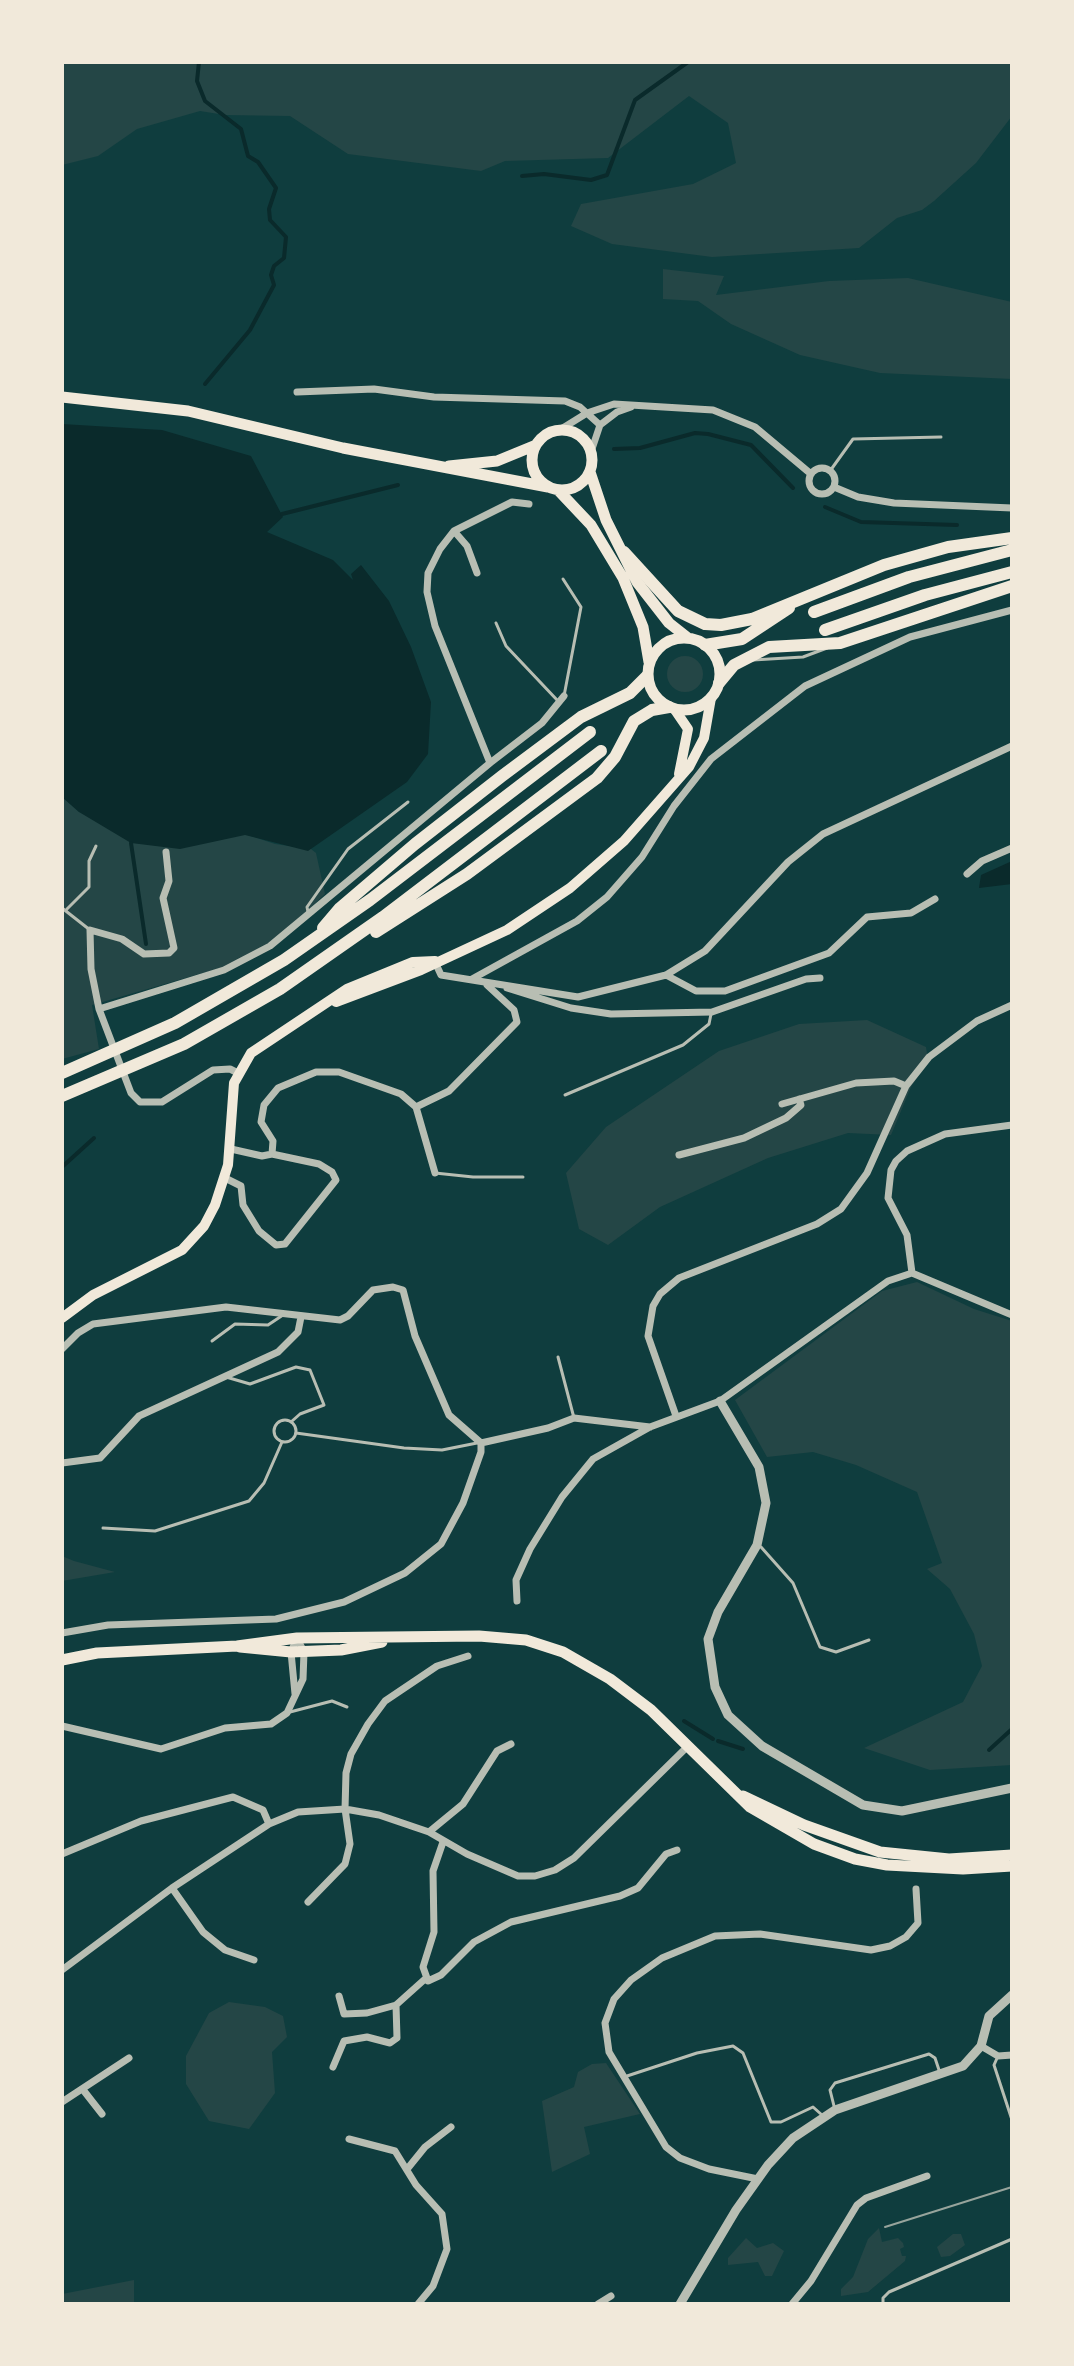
<!DOCTYPE html>
<html>
<head>
<meta charset="utf-8">
<style>
  body { margin:0 }
  #map { position:relative; width:1074px; height:2366px; overflow:hidden; background:#0f3d3e; font-family:Raleway,sans-serif }
  canvas { display:block }
  .frame { position:absolute; inset:0; border:64px solid #f1e9da; pointer-events:none }
</style>
</head>
<body>
<div id="map">
<canvas width="1074" height="2366"></canvas>
<div class="frame"></div>
</div>
<script>
const ctx = document.querySelector('canvas').getContext('2d');
ctx.lineJoin = 'round';
function paint(path, color) { ctx.fillStyle = color; ctx.fill(path, 'evenodd'); }
const poly = rows => new Path2D(rows.map(r => 'M' + r).join(''));
function stroke(path, color, width, dash) { ctx.strokeStyle = color; ctx.lineWidth = width; ctx.lineCap = dash ? 'butt' : 'round'; ctx.setLineDash(dash || []); ctx.stroke(path); }
const green = poly([
  [62,62,1012,62,1012,116,976,163,934,201,922,210,897,218,859,248,712,257,612,244,571,226,581,204,693,184,736,163,728,123,689,96,608,158,505,161,481,171,348,154,290,116,225,115,200,111,137,129,98,156,62,165],
  [663,269,724,276,716,295,829,281,908,278,1012,302,1012,379,880,373,800,355,731,324,698,301,663,299],
  '667 674a18 18 0 1 1 36 0a18 18 0 1 1-36 0Z',
  [62,797,79,812,223,838,245,834,275,844,311,849,316,853,325,894,275,942,224,967,92,1005,99,1049,62,1059],
  [867,1020,926,1047,928,1061,911,1087,891,1135,848,1133,768,1158,660,1207,608,1245,579,1229,566,1173,606,1127,719,1051,799,1024],
  [917,1282,974,1309,1012,1321,1012,1765,930,1770,864,1748,963,1702,982,1666,974,1634,950,1589,927,1569,942,1563,917,1492,856,1465,813,1452,767,1457,735,1400,882,1291],
  [62,1556,74,1561,115,1572,62,1581],
  [229,2002,265,2007,283,2016,287,2037,272,2052,275,2093,249,2129,209,2121,186,2084,186,2056,209,2013],
  [606,2063,640,2114,584,2127,590,2154,552,2172,542,2101,574,2087,578,2072,592,2064],
  [879,2228,882,2242,898,2238,903,2243,904,2247,900,2249,902,2256,906,2256,905,2261,868,2292,841,2296,841,2289,853,2277,868,2239],
  [953,2234,961,2234,965,2245,950,2256,941,2257,937,2247],
  [746,2238,757,2248,773,2243,784,2251,772,2276,765,2276,758,2262,728,2265,728,2258],
  [134,2280,134,2304,62,2304,62,2294]
]);
const water = poly([
  [62,424,162,430,251,456,283,517,267,532,333,560,353,580,351,574,361,565,389,601,411,647,431,702,428,754,407,782,308,851,245,835,180,849,131,843,79,812,62,797],
  [1012,861,1012,884,979,888,981,875]
]);
const stream = poly([
  [199,62,197,81,205,101,241,129,248,156,258,162,276,188,269,209,270,220,286,237,284,258,274,266,271,275,274,285,250,330,205,384],
  [522,176,544,174,591,180,607,175,635,100,688,62],
  [614,449,640,448,695,433,708,434,751,445,793,488],
  [825,507,861,522,957,525],
  [282,514,398,485],
  [131,843,146,944],
  [62,1167,94,1138],
  [684,1721,713,1739],
  [718,1741,743,1749],
  [989,1750,1012,1729]
]);
const service = poly([
  [830,471,853,439,941,437],
  [563,579,581,607,564,696],
  [496,623,506,646,558,701],
  [753,660,803,657,827,648],
  [62,908,90,930],
  [67,909,89,887,89,861,96,846],
  [308,912,307,907,348,849,408,802],
  [565,1095,683,1045,709,1024,711,1014],
  [435,1173,473,1177,523,1177],
  [212,1341,235,1324,268,1325,283,1315],
  [558,1357,574,1418],
  [226,1377,250,1384,296,1367,310,1370,324,1405,300,1414,291,1422],
  '274 1431a11 11 0 1 1 22 0a11 11 0 1 1-22 0Z',
  [296,1433,404,1448,442,1450,477,1443],
  [103,1528,155,1531,249,1501,264,1483,282,1442],
  [761,1547,793,1583,820,1647,836,1652,869,1640],
  [290,1712,332,1701,347,1707],
  [998,2056,994,2065,1012,2120],
  [627,2076,697,2053,733,2046,743,2053,771,2122,781,2122,813,2107,822,2115],
  [834,2106,830,2090,835,2083,929,2054,935,2058,939,2070],
  [883,2304,883,2298,889,2292,1012,2239]
]);
const minor = poly([
  [297,392,374,389,434,397,565,401,580,407,600,425],
  [558,431,587,413,614,404,713,410,755,427,811,474],
  [591,452,600,425,617,412,631,407],
  '809 481a13 13 0 1 1 26 0a13 13 0 1 1-26 0Z',
  [834,487,858,497,894,503,1012,508],
  [454,531,467,546,477,573],
  [490,763,435,626,427,592,428,573,440,549,454,531,512,502,529,504],
  [967,874,982,861,1012,848],
  [435,962,441,975,578,997,666,975,705,951,788,862,823,834,1012,746],
  [666,975,696,991,725,991,829,953,867,917,911,913,935,899],
  [472,979,577,921,607,897,642,857,674,806,711,759,805,686,910,637,1012,610],
  [507,988,571,1008,611,1014,712,1012,806,979,820,978],
  [99,1009,91,969,90,930,122,939,144,954,169,953,174,948,163,898,169,881,166,852],
  [238,1073,230,1069,213,1070,162,1102,140,1102,131,1093,99,1009,224,970,270,946,490,763,542,723,564,696],
  [782,1104,856,1083,894,1081,906,1086],
  [416,1107,435,1173],
  [231,1149,262,1156,272,1154,273,1141,261,1122,264,1105,278,1088,316,1072,339,1072,401,1094,416,1107,449,1091,517,1022,514,1010,487,985],
  [679,1155,744,1138,786,1118,801,1105,799,1099],
  [225,1178,241,1186,243,1205,259,1231,276,1245,285,1244,336,1180,332,1172,319,1164,272,1154],
  [912,1273,907,1235,888,1198,891,1170,896,1161,907,1151,945,1134,1012,1125],
  [62,1349,78,1333,93,1324,226,1307,340,1320,348,1316,373,1290,393,1287,403,1290,415,1336,449,1415,481,1443,481,1452,463,1503,441,1544,405,1573,344,1602,276,1619,108,1625,62,1633],
  [676,1416,648,1336,653,1306,660,1294,679,1278,817,1224,841,1209,867,1173,906,1086,929,1057,977,1021,1012,1005],
  [481,1443,548,1428,574,1418,650,1427],
  [62,1463,100,1458,139,1416,278,1352,298,1332,301,1317],
  [517,1601,516,1580,530,1549,562,1497,593,1459,650,1427,720,1401,888,1281,912,1273,1012,1315],
  [295,1694,291,1652,297,1638],
  [62,1726,161,1749,225,1728,271,1724,287,1713,303,1679,304,1652,297,1638],
  [429,1832,463,1804,497,1751,511,1744],
  [443,1842,433,1871,434,1932,423,1967,428,1981,441,1975,474,1942,511,1922,620,1896,638,1888,666,1854,677,1850],
  [62,1854,141,1821,233,1797,263,1810,269,1824],
  [172,1888,203,1932,225,1950,254,1960],
  [308,1902,345,1864,350,1844,345,1809,346,1773,351,1754,368,1724,385,1701,437,1666,468,1656],
  [62,1970,172,1888,269,1824,298,1812,345,1809,379,1815,429,1832,467,1854,518,1876,535,1876,555,1870,574,1858,687,1747],
  [339,1996,344,2014,367,2013,396,2005,425,1979],
  [981,2046,998,2056,1012,2055],
  [333,2067,344,2041,367,2037,390,2043,397,2038,396,2005],
  [84,2091,102,2114],
  [62,2102,129,2058],
  [349,2139,395,2151,416,2185,442,2214,447,2249,433,2286,418,2304],
  [408,2168,425,2147,451,2127],
  [758,2179,709,2169,680,2158,666,2147,609,2052,605,2023,614,1999,631,1980,662,1958,715,1936,760,1934,871,1950,890,1946,906,1937,918,1923,916,1889],
  [598,2304,611,2296],
  [792,2304,811,2281,857,2205,866,2198,927,2176]
]);
const tertiary = poly([
  [720,1401,759,1467,766,1503,757,1545,718,1612,708,1639,715,1687,728,1715,762,1746,863,1805,902,1811,1012,1788],
  [680,2304,736,2210,768,2165,793,2138,835,2110,963,2066,981,2046,989,2016,1012,1995]
]);
const secondary = poly([
  [675,710,688,729,679,774],
  [336,1002,421,970,507,930,570,888,624,841,689,767,704,738,711,698],
  [62,1318,93,1295,182,1250,204,1226,215,1205,228,1165,234,1083,251,1053,347,989,413,962,435,961]
]);
const primary = poly([
  [62,397,188,411,343,448,548,487],
  '532 460a30 30 0 1 1 60 0a30 30 0 1 1-60 0Z',
  [449,466,497,461,536,445],
  [590,472,606,520,637,582,669,623,688,638],
  [558,490,591,525,623,578,643,627,649,662],
  '648 674a36 36 0 1 1 72 0a36 36 0 1 1-72 0Z',
  [240,1647,291,1652,341,1650,382,1642],
  [62,1660,97,1653,237,1646,297,1638,479,1636,526,1640,563,1652,610,1679,651,1710,750,1807,814,1844,855,1859,887,1865,963,1869,1012,1866],
  [743,1796,804,1825,880,1852,949,1859,1012,1855]
]);
const trunk = poly([
  [624,552,678,611,705,624,721,625,752,619,884,565,948,547,1012,538],
  [814,612,909,577,1012,550],
  [825,630,925,595,1012,572],
  [705,645,742,639,789,608],
  [719,683,734,665,769,647,840,643,1012,586],
  [323,928,340,908,415,844,502,776,581,717,630,693,647,676],
  [376,932,467,874,597,778,615,757,634,721,652,710,669,707],
  [62,1073,175,1023,284,960,370,900,590,732],
  [62,1096,184,1044,280,989,383,917,601,751]
]);
const tram = poly([
  [885,2227,1012,2187]
]);
paint(green, '#244646');
paint(water, '#0a2a2b');
stroke(stream, '#0a2a2b', 4);
stroke(service, '#b8beb3', 3);
stroke(minor, '#b8beb3', 7);
stroke(tertiary, '#b8beb3', 9);
stroke(secondary, '#f1e9da', 10);
stroke(primary, '#f1e9da', 11);
stroke(trunk, '#f1e9da', 12);
stroke(tram, '#97a49c', 2);
</script>
</body>
</html>
